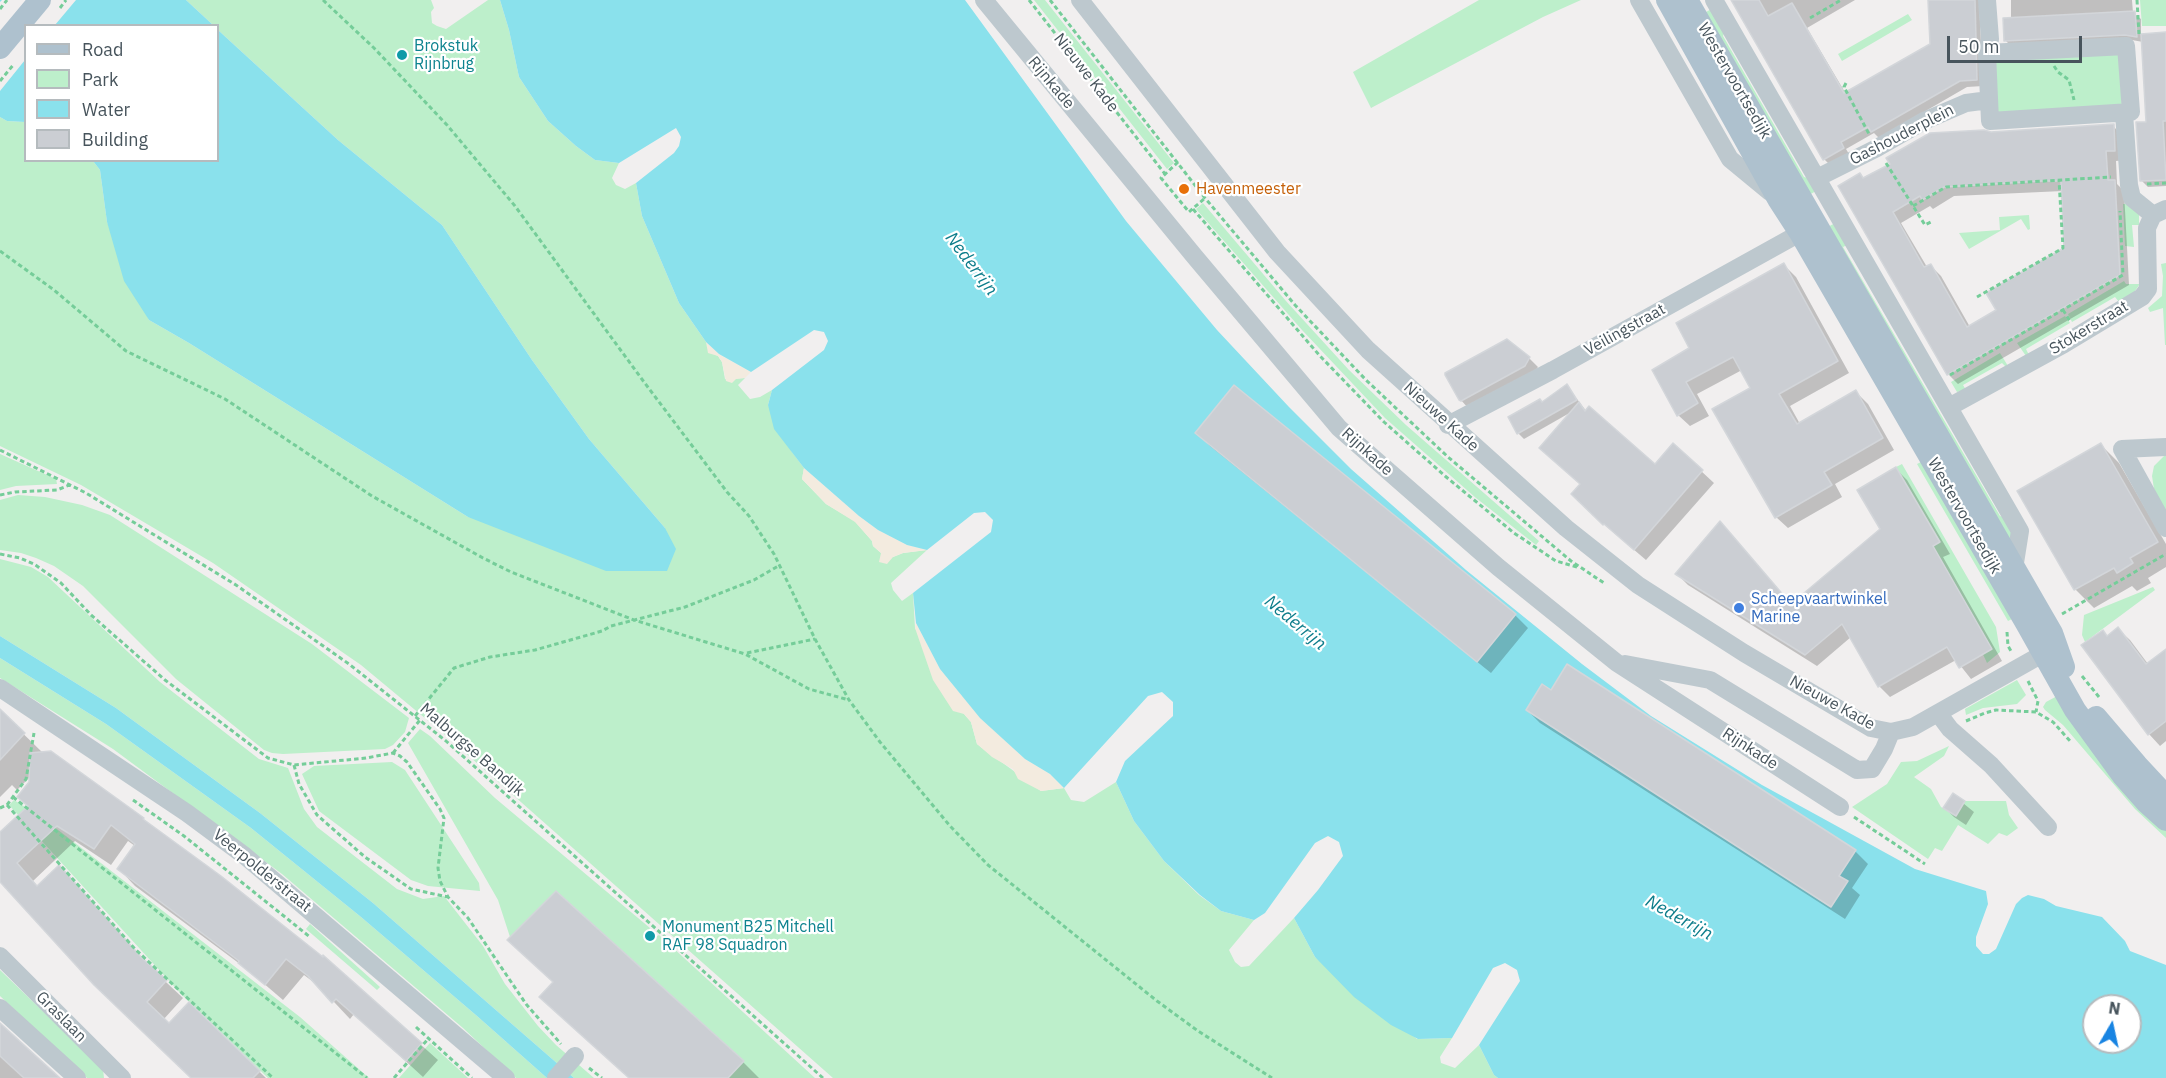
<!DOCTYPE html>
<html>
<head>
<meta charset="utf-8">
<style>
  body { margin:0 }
  #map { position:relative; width:2166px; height:1078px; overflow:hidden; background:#f1efef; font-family:"IBM Plex Sans",sans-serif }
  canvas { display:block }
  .legend { position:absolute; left:24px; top:24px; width:195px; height:138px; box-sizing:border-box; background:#fff; border:2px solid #b5bbbe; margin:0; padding:8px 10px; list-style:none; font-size:18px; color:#47545c }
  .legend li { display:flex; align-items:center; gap:12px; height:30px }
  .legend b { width:30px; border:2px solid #b5bbbe }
  .north { position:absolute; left:2082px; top:994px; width:60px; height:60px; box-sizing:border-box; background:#fff; border:2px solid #b5bbbe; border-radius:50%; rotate:9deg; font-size:16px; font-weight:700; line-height:24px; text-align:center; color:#47545c }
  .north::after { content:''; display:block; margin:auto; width:21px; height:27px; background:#1884e2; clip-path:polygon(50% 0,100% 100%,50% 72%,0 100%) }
  .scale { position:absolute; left:1947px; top:36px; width:135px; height:27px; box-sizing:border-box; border:3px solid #47545c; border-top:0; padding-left:8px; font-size:18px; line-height:21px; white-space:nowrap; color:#47545c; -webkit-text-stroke:4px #fff; paint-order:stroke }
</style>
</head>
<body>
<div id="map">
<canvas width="2166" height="1078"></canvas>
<ul class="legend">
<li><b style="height:8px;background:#aec1ce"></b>Road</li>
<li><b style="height:16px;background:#bdefcb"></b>Park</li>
<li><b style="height:16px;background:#8ae1ec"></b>Water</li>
<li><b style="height:16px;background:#cbced3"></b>Building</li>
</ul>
<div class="north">N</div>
<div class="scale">50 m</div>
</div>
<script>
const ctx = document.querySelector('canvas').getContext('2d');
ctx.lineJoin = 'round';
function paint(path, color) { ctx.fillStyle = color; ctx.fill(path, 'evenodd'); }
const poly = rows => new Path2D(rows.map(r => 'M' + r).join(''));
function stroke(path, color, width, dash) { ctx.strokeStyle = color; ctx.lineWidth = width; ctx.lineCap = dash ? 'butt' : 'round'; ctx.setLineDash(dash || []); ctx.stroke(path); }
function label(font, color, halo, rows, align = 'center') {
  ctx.font = font + ' "IBM Plex Sans",sans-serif'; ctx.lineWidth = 4.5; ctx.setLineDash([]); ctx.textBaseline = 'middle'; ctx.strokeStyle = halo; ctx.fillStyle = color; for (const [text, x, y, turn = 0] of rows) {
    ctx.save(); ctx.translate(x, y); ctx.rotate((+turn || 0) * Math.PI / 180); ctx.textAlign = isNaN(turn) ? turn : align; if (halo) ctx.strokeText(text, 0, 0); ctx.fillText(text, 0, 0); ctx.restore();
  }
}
const green = poly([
  [186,0,431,0,434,8,431,12,432,23,437,26,446,29,488,0,500,0,509,30,519,77,548,121,576,146,595,160,619,163,612,178,616,185,625,189,636,183,642,216,679,303,706,342,712,353,718,356,722,362,725,379,745,378,738,385,750,399,760,397,772,390,768,405,792,452,804,468,802,479,826,504,855,521,872,541,873,546,881,553,893,557,903,553,927,550,891,583,893,590,902,601,913,593,915,628,964,714,971,722,977,744,1041,791,1064,788,1071,800,1084,802,1116,782,1134,821,1164,861,1199,895,1221,911,1254,920,1229,950,1235,962,1241,967,1249,966,1294,918,1315,957,1417,1039,1452,1038,1440,1057,1441,1063,1455,1068,1479,1045,1494,1075,1498,1078,833,1078,444,734,361,665,213,563,81,485,0,446,0,117,7,121,25,122,26,160,93,161,100,170,107,222,149,320,189,343,468,517,665,528,589,439,532,360,442,225,338,140,218,30,218,26,213,25],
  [1034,0,1045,0,1174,163,1167,169],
  [1479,0,1581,0,1543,17,1371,108,1353,72],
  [2140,0,2166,0,2166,26,2142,26],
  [1713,8,1726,28,1723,36,1804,177,1812,179,1818,190,1805,197,1701,15],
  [1908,14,1912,20,1842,61,1838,54],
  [2119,54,2122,107,1996,114,1993,61],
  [1203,203,1286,301,1349,370,1406,425,1539,541,1536,545,1476,498,1385,418,1302,330,1196,209],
  [2123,204,2127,204,2139,214,2139,225,2132,225,2134,247,2125,246],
  [2029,215,2030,229,2028,230,2021,219,1969,249,1959,233,2000,230,1999,217],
  [1837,222,1849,244,1843,247,2000,516,2008,518,2011,524,2011,550,1824,229],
  [2166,263,2166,345,2165,345,2163,308,2150,312,2148,308,2162,296,2163,276,2161,264],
  [2124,281,2126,284,2140,284,2132,295,2119,302,2115,297,2072,322,2068,314],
  [2065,316,2070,323,2026,349,2029,355,2026,356,2017,343],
  [2000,353,2008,366,2006,367,2002,363,1963,385,1966,390,1957,392,1951,382],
  [0,454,56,479,57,484,16,486,0,490],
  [2166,454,2166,513,2154,489,2152,476,2154,466],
  [1921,462,2016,617,2008,621,1917,464],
  [1902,464,1996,627,2000,652,1987,663,1933,547,1939,542,1896,467],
  [18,495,45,497,82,505,110,515,312,644,409,718,405,732,393,745,385,749,283,754,272,753,264,750,176,679,83,586,54,566,36,558,21,553,0,550,0,500],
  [0,559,31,567,48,577,160,682,259,759,288,768,304,809,317,827,397,889,423,899,444,896,483,946,505,984,538,1026,556,1045,594,1078,574,1078,373,903,260,813,116,708,0,636],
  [2153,587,2155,590,2085,642,2082,635,2084,615],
  [0,658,106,724,251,828,361,917,477,1016,547,1078,516,1078,463,1028,282,874,113,749,0,678],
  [2017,680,2026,695,2017,704,1983,708,1966,715,1965,709],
  [2059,695,2166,829,2166,838,2135,809,2063,725,2045,710,2043,707,2046,702],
  [420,729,430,736,495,798,650,928,647,934,652,939,659,935,815,1078,728,1078,743,1061,556,891,510,937,498,900,408,743],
  [1949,746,1944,756,1914,777,1931,789,1941,807,1956,816,1965,801,2006,801,2009,815,2018,828,2007,836,1999,833,1988,844,1958,825,1942,851,1935,848,1928,859,1852,807,1887,784,1901,762,1917,761],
  [392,762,405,770,479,883,480,891,428,886,411,880,319,811,302,774,314,766],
  [14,800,44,819,300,1017,369,1078,268,1078,181,994,9,805],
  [310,924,380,987,377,990,306,929],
  [0,970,103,1069,104,1078,87,1078,0,996],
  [430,1043,468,1078,399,1078]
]);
const sand = poly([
  [706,342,719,354,751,372,745,378,736,379,732,383,726,381,722,362,718,356,708,353],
  [804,468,859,516,878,530,907,545,927,550,903,553,893,557,887,564,879,562,881,553,873,546,872,541,855,522,826,504,802,479],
  [916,623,940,669,980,717,1025,759,1050,774,1064,788,1041,791,1018,779,1013,769,992,757,977,744,971,722,964,714,953,711,933,680,915,628]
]);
const water = poly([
  [0,0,186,0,213,25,26,26,25,122,7,121,0,117],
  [500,0,965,0,1126,221,1217,330,1289,407,1351,469,1466,570,1582,664,1651,716,1762,785,1915,869,1986,891,1988,904,1976,937,1976,946,1983,954,1989,954,1996,949,2016,904,2022,898,2028,895,2044,899,2056,906,2102,917,2125,941,2130,951,2166,965,2166,1078,1498,1078,1494,1075,1479,1045,1520,981,1517,970,1505,963,1493,968,1452,1038,1418,1039,1391,1025,1354,997,1315,957,1294,918,1318,890,1343,856,1339,842,1328,836,1315,843,1265,913,1254,920,1221,911,1200,895,1164,861,1134,821,1116,782,1125,761,1173,716,1173,702,1162,692,1148,696,1064,788,1050,774,1025,759,980,718,940,669,916,623,913,593,991,532,993,520,985,512,974,513,927,550,907,545,878,530,859,516,804,468,774,429,768,405,772,390,824,350,828,341,824,332,814,330,751,372,719,354,706,342,679,303,642,216,636,183,674,153,679,146,681,137,676,128,619,163,595,160,576,146,548,121,519,77,509,30],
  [2094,1006,2130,1006,2130,1042,2094,1042],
  [218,30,338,140,442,225,532,360,589,439,665,528,676,549,667,571,606,571,468,517,189,343,149,320,124,281,107,222,100,170,93,161,218,160],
  [0,636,116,708,260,813,373,903,574,1078,547,1078,477,1016,361,917,251,828,106,724,0,658]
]);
const pier = poly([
  [2,0,76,0,55,25,26,26,25,60,0,91,0,2]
]);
const shadow = poly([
  [1738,0,1855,0,1807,28,1846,94,1931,45,1929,0,1979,0,1983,86,1967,87,1879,138,1874,133,1846,149,1849,154,1830,165,1824,159],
  [2011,0,2132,0,2133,13,2141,19,2141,35,2166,34,2166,186,2148,187,2142,181,2147,123,2143,42,2132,40,2011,46,2005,40,2011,19],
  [2113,126,2123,136,2125,160,2116,161,2117,184,2124,191,2129,285,1958,384,1948,374,1860,175,1864,179,1991,134],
  [2063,191,2065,249,1998,311,1970,327,1941,276,1931,266,1927,267,1901,223,1930,206,1933,209,1954,196],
  [1784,265,1796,277,1849,373,1790,406,1800,424,1856,392,1868,404,1894,450,1835,484,1842,497,1788,528,1776,517,1752,389,1742,370,1697,394,1709,416,1690,426,1678,415,1691,349],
  [1529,358,1538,367,1533,374,1469,409,1460,399],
  [1567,386,1587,412,1655,466,1673,445,1714,483,1646,560,1592,514,1573,411,1524,439,1518,433,1542,403],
  [1234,387,1515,615,1528,628,1491,673,1210,446,1197,433],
  [2100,444,2119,463,2166,544,2166,567,2148,578,2151,583,2137,591,2132,586,2094,608,2075,589,2019,491],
  [1896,469,1907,480,1950,554,1943,557,2002,661,1971,679,1956,660,1890,697,1879,686,1851,637,1817,666,1688,585,1677,574,1720,523,1792,605,1882,529],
  [2118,629,2130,640,2148,664,2166,651,2166,741,2160,746,2149,734,2108,637],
  [1527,710,1855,851,1868,864,1852,888,1860,895,1845,919,1540,723],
  [4,715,43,753,51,752,143,819,152,827,324,958,438,1060,423,1077,354,1014,350,1019,320,987,304,975,283,1000,248,970,135,886,119,869,135,846,128,841,111,865,75,841,33,881,38,887,76,884,151,968,183,998,163,1020,169,1025,189,1004,266,1078,192,1078,0,879,0,834,29,807,19,797,30,782,31,776,17,790,12,785,0,797,0,720],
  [1953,795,1974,812,1966,825,1954,817,1945,808],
  [509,940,743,1062,759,1078,629,1078,554,983],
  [0,1024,59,1078,0,1078]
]);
const building = poly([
  [1731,0,1759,0,1768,16,1792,3,1844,93,1930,44,1928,0,1975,0,1977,80,1960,81,1871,132,1868,127,1841,142,1844,148,1823,160,1731,0],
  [2135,11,2137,37,2125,35,2004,41,2003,18,2135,11],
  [2166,32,2166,121,2163,121,2166,180,2140,181,2136,122,2146,122,2141,34,2166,32],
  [2114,124,2115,151,2106,151,2108,180,2115,180,2120,275,1947,375,1838,186,1860,173,1863,178,1890,164,1886,158,1930,133,1984,130,1991,132,2114,124],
  [2042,181,2061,181,2064,248,1986,293,1996,310,1967,327,1931,264,1924,267,1893,212,1920,196,1922,200,1944,187,2042,181],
  [1784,263,1838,361,1779,394,1797,424,1856,390,1883,438,1824,472,1832,485,1775,518,1712,409,1750,388,1733,357,1686,382,1698,403,1677,416,1652,370,1689,348,1676,323,1784,263],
  [1507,339,1530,357,1525,366,1461,401,1459,400,1445,375,1445,373,1507,339],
  [1567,384,1577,400,1517,434,1508,417,1540,399,1542,402,1567,384],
  [1234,385,1516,614,1477,662,1195,433,1234,385],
  [1579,402,1585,411,1589,406,1655,464,1673,443,1703,470,1634,550,1604,524,1603,525,1571,494,1580,484,1539,448,1579,402],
  [2101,443,2158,542,2130,558,2133,563,2117,573,2114,568,2074,590,2017,491,2101,443],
  [1896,467,1940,542,1933,546,1992,649,1959,668,1947,647,1878,687,1842,624,1805,655,1675,574,1720,521,1791,604,1880,529,1857,490,1896,467],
  [2118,627,2146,664,2166,649,2166,721,2148,735,2081,645,2103,630,2107,636,2118,627],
  [1567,664,1856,850,1839,876,1848,881,1831,907,1526,710,1542,684,1551,690,1567,664],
  [0,709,25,733,0,760,0,709],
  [51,751,144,818,143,819,221,876,323,957,323,955,422,1043,406,1061,336,999,332,1003,308,976,286,959,265,985,238,963,239,961,117,869,135,844,111,825,94,849,57,826,17,863,37,886,59,865,142,958,167,980,147,1002,169,1023,189,1002,260,1071,253,1078,191,1078,94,985,0,882,0,832,28,806,17,797,29,782,30,753,51,751],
  [1953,793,1965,801,1956,816,1943,808,1953,793],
  [556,891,744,1061,728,1078,629,1078,539,997,553,982,507,940,556,891],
  [0,1023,60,1078,24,1078,0,1056,0,1023]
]);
const path = poly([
  [323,0,374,48,447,125,515,206,644,382,727,492,749,516,774,554,815,639,849,700,880,742,950,826,988,865,1157,1001,1198,1031,1272,1078],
  [1029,0,1165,174],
  [1050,0,1205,198,1295,305,1366,380,1448,457,1571,561,1604,583],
  [2137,0,2139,34],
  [60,8,66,0],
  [0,9,7,0],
  [1810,18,1841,0],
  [2054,66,2058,72,2069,80,2074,100],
  [0,81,14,64],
  [1846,83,1844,87,1869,134],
  [1178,162,1161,178,1189,212,1205,198],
  [1886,163,1925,225,1933,221],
  [2147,184,2166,183],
  [1913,206,1946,187,2111,177],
  [1193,209,1320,356,1384,422,1445,476,1514,533,1556,561,1577,567],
  [0,251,54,290,126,351,225,399,372,496,483,558,511,572,634,620,745,654,809,689,849,700],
  [1977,297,2063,248,2059,180],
  [2063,310,2070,321],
  [1950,375,2123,275,2120,211],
  [0,450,86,493,236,585,349,664,446,741,823,1078],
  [0,495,15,492,57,490,72,484],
  [0,554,20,558,34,564,61,583,91,615,165,680,268,758,294,765,366,758,393,753,400,756,407,762,440,809,444,818,438,868,440,881,448,897,468,918,526,1004,561,1044],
  [2062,614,2166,554],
  [2007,632,2008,646,2011,651],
  [747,653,815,639],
  [2082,676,2099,697],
  [2028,681,2038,701,2036,712],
  [415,716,454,668,490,657,535,650,602,631,611,626,685,607,754,580,780,565],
  [1966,721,1985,713,1996,710,2036,712,2053,722,2071,742],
  [393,753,420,720],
  [294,765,299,784,317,815,365,857,411,889,448,897],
  [13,797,367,1078],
  [133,800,184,836,310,937],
  [7,805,135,949,273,1078],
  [0,808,7,805,26,779,34,733],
  [1854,817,1925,864],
  [416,1027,472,1078],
  [589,1068,602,1078],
  [394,1078,428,1039]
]);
const minor = poly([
  [984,0,1195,257,1339,428,1498,567,1617,663,1840,807],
  [1080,0,1277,252,1368,350,1566,528,1638,585,1744,653,1871,728,1891,732,1913,727,2055,647],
  [1639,0,1730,159,1770,192],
  [1714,0,2020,531,2014,569],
  [1987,53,2126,46,2131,112,1990,121,1987,53,1990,39,1987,0],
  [2124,113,2129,185,2132,198,2153,215],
  [1817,178,1877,148,1924,121,1966,103,1989,100],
  [1949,407,2064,344,2142,297,2148,289,2147,228,2153,215,2166,209],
  [1448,425,1553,370,1800,233],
  [2166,447,2122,449,2166,528],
  [1625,664,1710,680,1857,770,1872,769,1884,749,1891,732],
  [0,688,187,813,245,856,506,1078],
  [1938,713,1950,729,1991,765,2048,827],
  [0,956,122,1078],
  [0,1008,77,1078],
  [556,1078,575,1056]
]);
const major = poly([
  [1667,0,1778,199,1800,233,2026,623,2075,710,2123,776,2146,802,2166,820],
  [1687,0,2041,614,2052,633,2064,667],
  [0,48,40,0],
  [2096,717,2137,765,2166,796]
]);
const markers = [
  [402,55,6,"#0f9aa8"],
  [1184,189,6,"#e8710a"],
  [1739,608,6,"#3f7fe0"],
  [650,936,6,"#0f9aa8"]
];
const cultureNames = [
  ["Brokstuk",414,46],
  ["Rijnbrug",414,64],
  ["Monument B25 Mitchell",662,927],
  ["RAF 98 Squadron",662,945]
];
const streetNames = [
  ["Nieuwe Kade",1086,73,52],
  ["Westervoortsedijk",1734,81,60],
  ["Rijnkade",1051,83,50],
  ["Gashouderplein",1902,135,-27],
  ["Stokerstraat",2089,328,-31],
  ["Veilingstraat",1625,330,-29],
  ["Nieuwe Kade",1441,417,42],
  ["Rijnkade",1367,452,42],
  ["Westervoortsedijk",1964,516,60],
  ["Nieuwe Kade",1832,703,29],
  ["Rijnkade",1750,749,33],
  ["Malburgse Bandijk",472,750,41],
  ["Veerpolderstraat",262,871,39],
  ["Graslaan",61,1017,45]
];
const foodNames = [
  ["Havenmeester",1196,189]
];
const shopNames = [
  ["Scheepvaartwinkel",1751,599],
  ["Marine",1751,617]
];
const waterNames = [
  ["Nederrijn",971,264,53],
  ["Nederrijn",1295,623,40],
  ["Nederrijn",1679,918,29]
];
paint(green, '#bdefcb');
paint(sand, '#f3ebdf');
paint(water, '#8ae1ec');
paint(pier, '#f1efef');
paint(shadow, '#0003');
paint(building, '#cbced3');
stroke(building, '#d3d6da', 1.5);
stroke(path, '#75cd99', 3, [4.5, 3]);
stroke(minor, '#bdc8ce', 18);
stroke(major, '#aec1ce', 22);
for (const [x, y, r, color] of markers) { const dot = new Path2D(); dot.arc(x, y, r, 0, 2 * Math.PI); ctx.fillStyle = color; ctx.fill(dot); stroke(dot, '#fff', 2); }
label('16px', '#0d838f', '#fff', cultureNames, 'left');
label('16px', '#47545c', '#fff', streetNames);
label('16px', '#c56008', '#fff', foodNames, 'left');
label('16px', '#366cbe', '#fff', shopNames, 'left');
label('italic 18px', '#0d7d8b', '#fff', waterNames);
</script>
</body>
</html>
